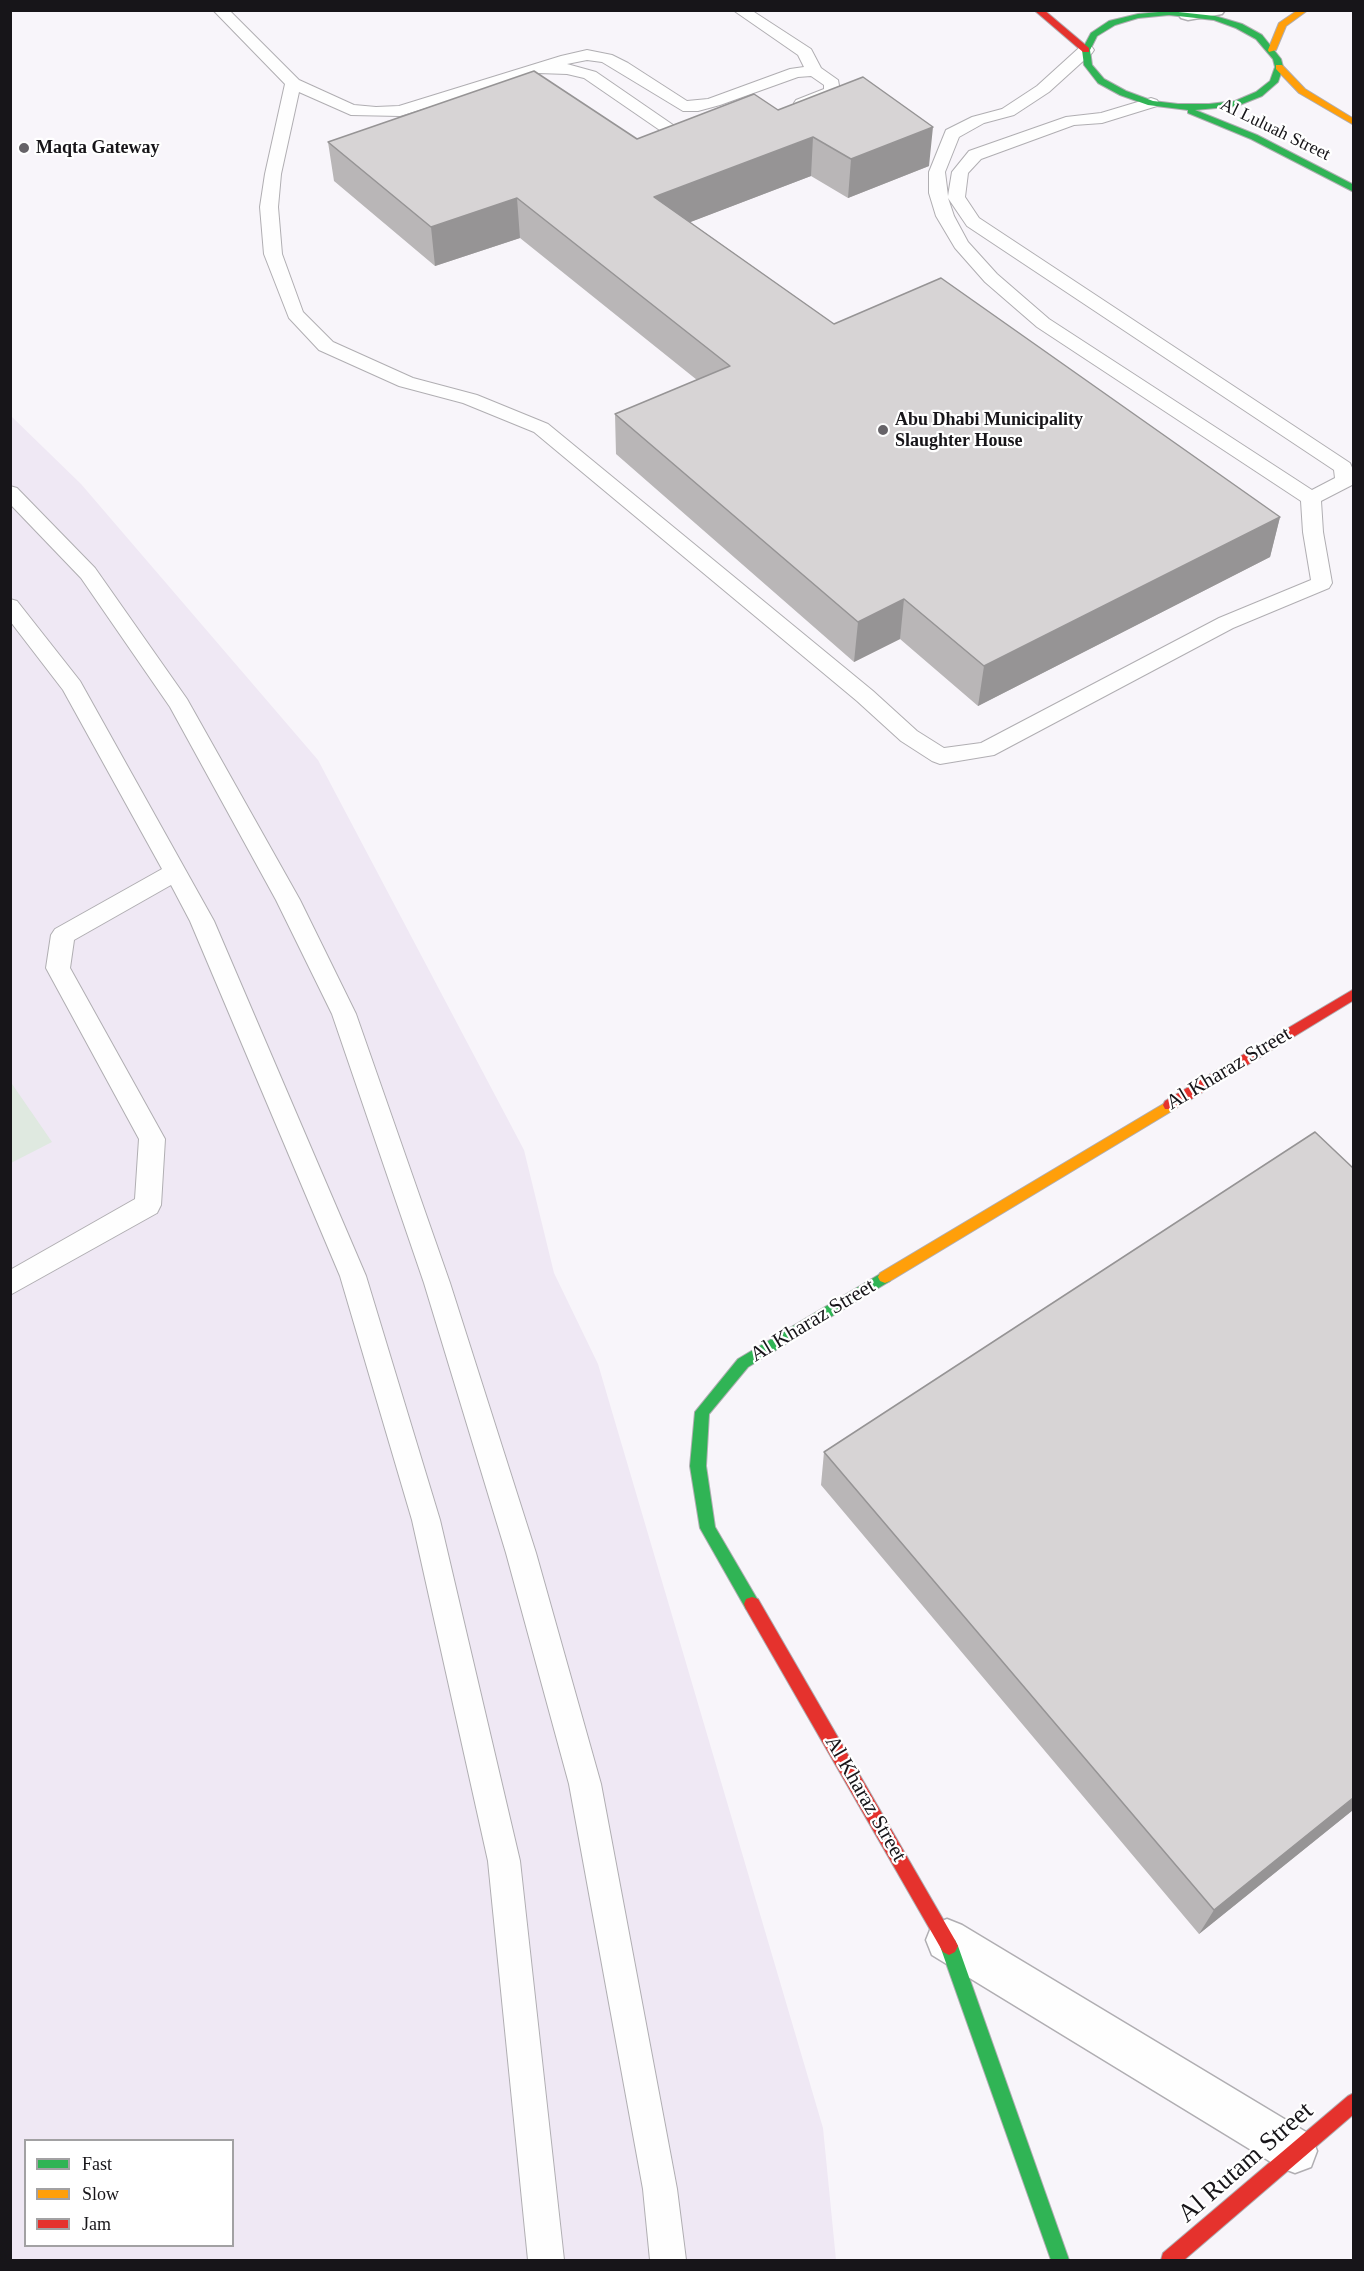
<!DOCTYPE html>
<html>
<head>
<meta charset="utf-8">
<style>
  body { margin:0 }
  #map { position:relative; width:1364px; height:2271px; overflow:hidden; background:#f8f5fa; font-family:"Times New Roman",serif }
  canvas { display:block }
  .frame { position:absolute; inset:0; border:12px solid #171519; pointer-events:none }
  .legend { position:absolute; left:24px; top:2139px; width:210px; height:108px; box-sizing:border-box; background:#fff; border:2px solid #a2a1a3; margin:0; padding:8px 10px; list-style:none; font-size:18px; color:#171519 }
  .legend li { display:flex; align-items:center; gap:12px; height:30px }
  .legend b { width:30px; border:2px solid #a2a1a3 }
</style>
</head>
<body>
<div id="map">
<canvas width="1364" height="2271"></canvas>
<div class="frame"></div>
<ul class="legend">
<li><b style="height:8px;background:#30b455"></b>Fast</li>
<li><b style="height:8px;background:#ff9f0a"></b>Slow</li>
<li><b style="height:8px;background:#e5322d"></b>Jam</li>
</ul>
</div>
<script>
const ctx = document.querySelector('canvas').getContext('2d');
ctx.lineJoin = 'round';
function paint(path, color) { ctx.fillStyle = color; ctx.fill(path, 'evenodd'); }
const poly = rows => new Path2D(rows.map(r => 'M' + r).join(''));
function stroke(path, color, width, dash) { ctx.strokeStyle = color; ctx.lineWidth = width; ctx.lineCap = dash ? 'butt' : 'round'; ctx.setLineDash(dash || []); ctx.stroke(path); }
function label(font, color, halo, rows, align = 'center') {
  ctx.font = font + ' "Times New Roman",serif'; ctx.lineWidth = 4.5; ctx.setLineDash([]); ctx.textBaseline = 'middle'; ctx.strokeStyle = halo; ctx.fillStyle = color; for (const [text, x, y, turn = 0] of rows) {
    ctx.save(); ctx.translate(x, y); ctx.rotate((+turn || 0) * Math.PI / 180); ctx.textAlign = isNaN(turn) ? turn : align; if (halo) ctx.strokeText(text, 0, 0); ctx.fillText(text, 0, 0); ctx.restore();
  }
}
const built = poly([
  [10,415,81,484,318,760,524,1150,554,1273,598,1364,823,2128,836,2260,11,2260],
  [26,2140,232,2140,232,2246,26,2246]
]);
const green = poly([
  [10,1081,52,1142,11,1163,10,1163]
]);
const lane = poly([
  [213,10,229,10,299,80,354,105,376,107,399,106,561,56,587,50,612,55,628,63,687,101,708,99,790,69,804,67,798,55,733,10,751,10,811,49,821,68,838,80,840,91,838,94,802,108,794,103,796,100,824,89,824,85,811,76,798,77,720,105,698,111,683,111,602,62,587,60,567,64,596,72,676,127,690,134,703,135,705,139,703,143,697,144,681,143,664,133,584,78,567,74,538,73,400,116,351,115,299,92,281,174,278,207,282,254,303,312,333,342,413,378,477,395,548,424,873,691,917,731,944,748,981,743,1219,618,1311,580,1303,532,1301,501,1037,327,985,282,955,248,936,216,929,193,929,172,946,130,972,117,1002,109,1037,86,1080,47,1092,47,1094,50,1092,53,1049,92,1014,115,984,123,959,137,945,172,948,196,952,172,969,151,1066,117,1101,113,1151,98,1157,100,1159,103,1157,106,1102,123,1074,125,981,159,968,173,965,197,979,218,1350,463,1354,472,1352,485,1321,501,1323,532,1332,583,1329,588,1233,628,994,755,940,764,932,761,901,741,857,701,534,432,463,403,399,386,319,350,289,318,264,254,260,207,265,174,285,84,213,10],
  [948,198,967,226,1334,470,1335,478,1312,490,1049,319,997,274,968,242,954,216,948,198],
  [10,486,17,488,95,568,187,699,300,900,356,1014,450,1283,536,1553,601,1784,677,2189,686,2260,650,2260,643,2189,569,1784,506,1553,424,1283,332,1014,276,900,170,707,81,578,10,504,10,486],
  [10,599,17,601,80,681,214,921,366,1276,440,1520,520,1861,564,2260,528,2260,488,1861,412,1520,340,1276,190,921,171,885,74,940,70,968,165,1139,161,1205,157,1213,10,1295,10,1270,135,1199,139,1139,46,968,51,935,55,929,162,869,63,690,10,621,10,599]
]);
const street = poly([
  [1180,10,1225,10,1222,14,1188,20,1181,18,1178,14,1180,10],
  [947,1919,962,1925,1311,2135,1317,2151,1311,2167,1295,2173,1279,2167,932,1955,926,1940,932,1925,947,1919]
]);
const fast = poly([
  [1169,11,1215,16,1242,24,1262,35,1281,59,1283,67,1278,82,1262,96,1237,106,1195,110,1257,135,1354,185,1354,192,1251,139,1188,113,1188,110,1148,105,1120,95,1098,83,1084,65,1082,50,1091,33,1109,21,1138,14,1169,11],
  [1169,15,1214,20,1236,28,1256,39,1273,59,1275,67,1270,81,1256,92,1235,101,1209,104,1178,104,1153,101,1126,91,1104,79,1092,65,1090,50,1097,36,1115,25,1138,18,1169,15],
  [885,1271,890,1273,892,1277,890,1281,748,1367,709,1414,706,1466,715,1527,760,1604,758,1609,752,1611,746,1609,700,1528,690,1466,695,1412,738,1359,885,1271],
  [949,1937,955,1940,958,1946,1069,2260,1051,2260,940,1946,943,1940,949,1937]
]);
const slow = poly([
  [1298,10,1308,10,1286,26,1276,50,1269,52,1268,50,1279,23,1298,10],
  [1276,65,1282,65,1305,89,1354,119,1354,125,1299,93,1276,69,1276,65],
  [1170,1100,1175,1101,1177,1105,1175,1109,890,1281,885,1283,880,1281,878,1277,880,1273,1170,1100]
]);
const jam = poly([
  [1034,10,1044,10,1089,48,1089,52,1083,52,1034,10],
  [1354,989,1354,1000,1175,1109,1165,1109,1163,1105,1165,1101,1354,989],
  [752,1597,758,1599,955,1940,958,1946,955,1952,949,1955,943,1952,746,1609,744,1604,746,1599,752,1597],
  [1354,2093,1354,2114,1184,2260,1161,2260,1163,2253,1348,2096,1354,2093]
]);
const wall = poly([
  [778,110,929,166,848,198,811,176,690,222,834,324,1280,517,1270,557,978,706,900,639,854,662,616,454,615,414,697,380,520,238,435,266,334,181,328,142,637,139],
  [824,1452,1353,1810,1199,1934,821,1485]
]);
const shadedWall = poly([
  [933,127,929,166,848,198,851,159],
  [813,137,811,176,654,236,654,197],
  [517,198,520,238,435,266,431,227],
  [1280,517,1270,557,978,706,984,666],
  [904,599,900,639,854,662,858,622],
  [1353,1798,1353,1810,1199,1934,1214,1910]
]);
const building = poly([
  [534,71,637,139,754,94,778,110,863,77,933,127,851,159,813,137,654,197,834,324,941,278,1280,517,984,666,904,599,858,622,615,414,730,366,517,198,431,227,328,142,534,71],
  [1315,1132,1353,1168,1353,1798,1214,1910,824,1452,1315,1132]
]);
const markers = [
  [24,148,6,"#666368"],
  [883,430,6,"#666368"]
];
const farStreetnames = [
  ["Al Luluah Street",1275,130,26]
];
const farPoinames = [
  ["Maqta Gateway",36,148],
  ["Abu Dhabi Municipality",895,420],
  ["Slaughter House",895,441]
];
const streetNames = [
  ["Al Kharaz Street",1229,1069,-31],
  ["Al Kharaz Street",813,1321,-31],
  ["Al Kharaz Street",865,1799,60]
];
const nearStreetnames = [
  ["Al Rutam Street",1246,2163,-41]
];
paint(built, '#efe8f4');
paint(green, '#dfe9e0');
stroke(lane, '#b0aeb2', 2);
stroke(street, '#b0aeb2', 3);
stroke(fast, '#b0aeb2', 2);
stroke(slow, '#b0aeb2', 2);
stroke(jam, '#b0aeb2', 2);
paint(lane, '#fefefe');
paint(street, '#fefefe');
paint(fast, '#30b455');
paint(slow, '#ff9f0a');
paint(jam, '#e5322d');
paint(wall, '#b9b6b7');
paint(shadedWall, '#969495');
paint(building, '#d7d4d5');
stroke(building, '#969495', 1.5);
for (const [x, y, r, color] of markers) { const dot = new Path2D(); dot.arc(x, y, r, 0, 2 * Math.PI); ctx.fillStyle = color; ctx.fill(dot); stroke(dot, '#fff', 2); }
label('18px', '#171519', '#fff', farStreetnames);
label('bold 18px', '#171519', '#fff', farPoinames, 'left');
label('21px', '#171519', '#fff', streetNames);
label('26px', '#171519', '#fff', nearStreetnames);
</script>
</body>
</html>
